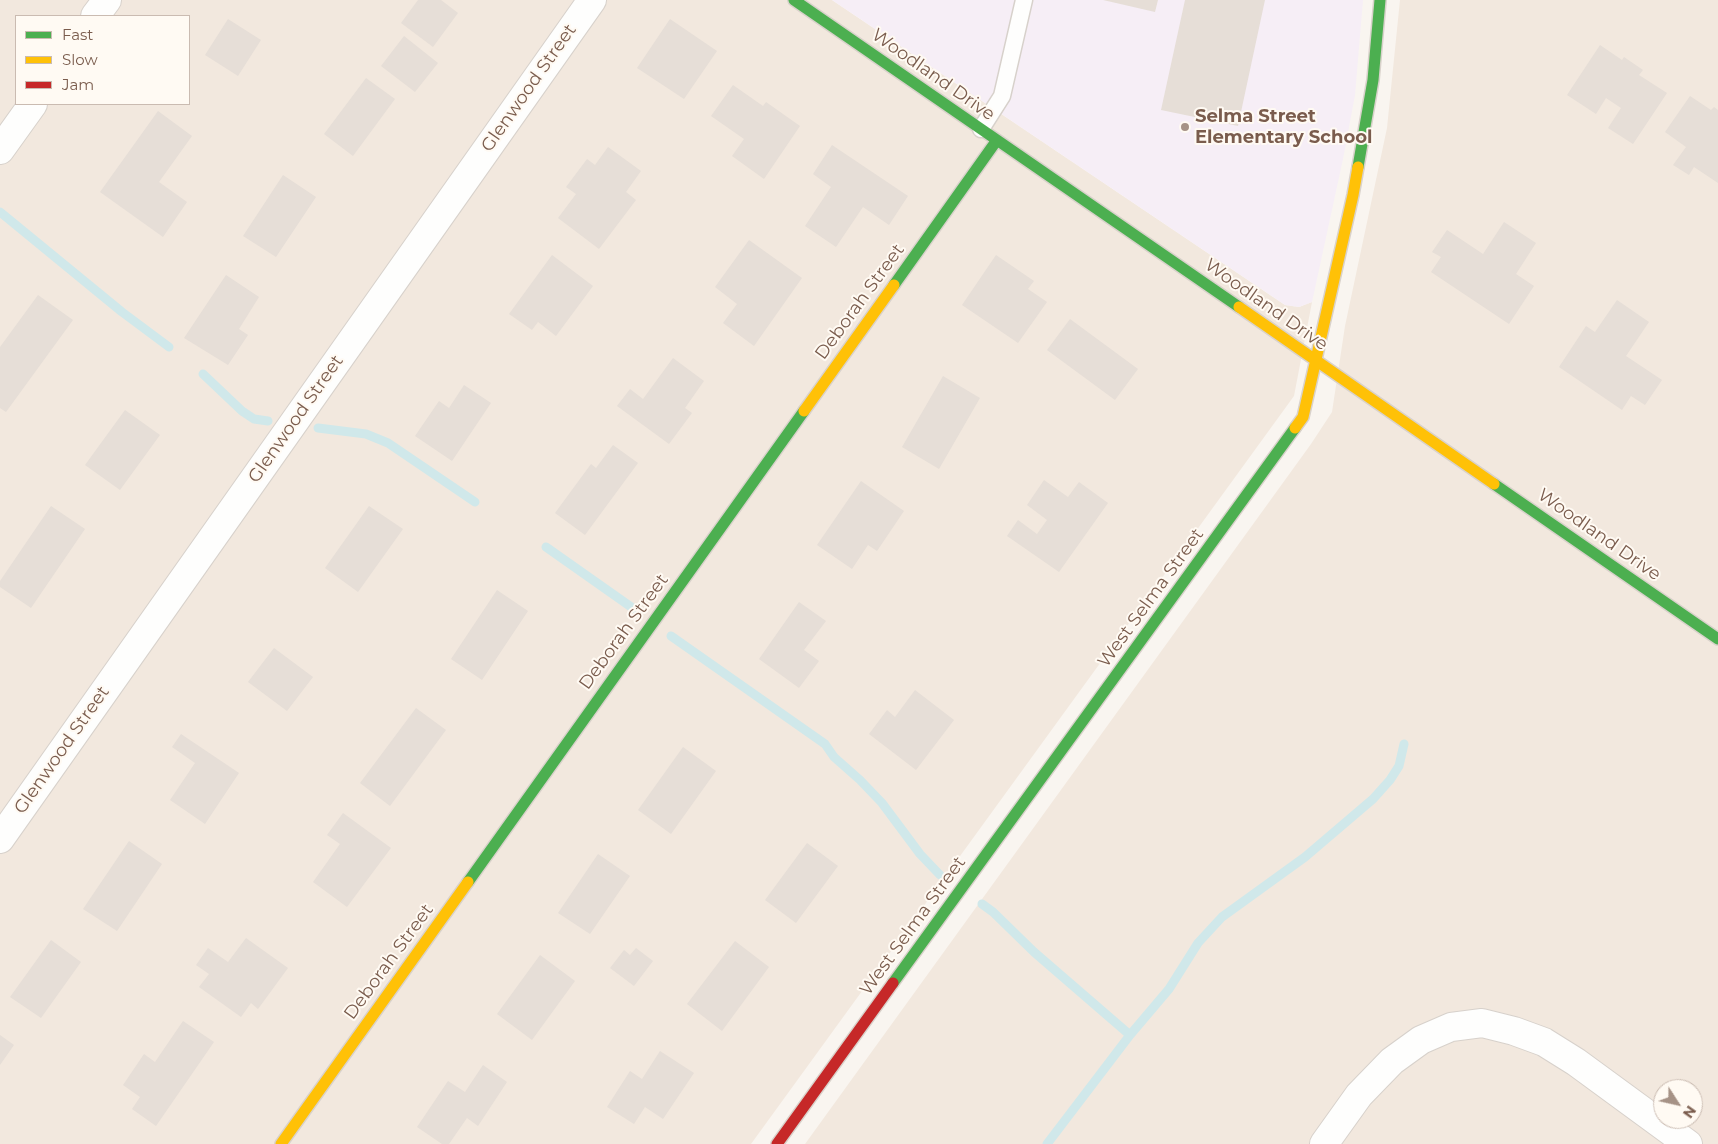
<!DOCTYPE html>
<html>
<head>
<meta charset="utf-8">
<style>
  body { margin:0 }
  #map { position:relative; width:1718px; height:1144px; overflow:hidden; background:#f9f5f0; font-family:Montserrat,sans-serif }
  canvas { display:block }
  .legend { position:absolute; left:15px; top:15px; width:175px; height:90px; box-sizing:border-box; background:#fffaf3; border:1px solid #cabbb1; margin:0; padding:6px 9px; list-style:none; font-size:15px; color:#7a5c4d }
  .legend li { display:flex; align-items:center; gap:10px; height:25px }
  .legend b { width:25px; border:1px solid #cabbb1 }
  .north { position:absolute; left:1653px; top:1079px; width:50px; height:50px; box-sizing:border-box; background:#fffaf3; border:1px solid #cabbb1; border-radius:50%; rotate:125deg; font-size:14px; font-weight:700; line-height:20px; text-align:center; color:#7a5c4d }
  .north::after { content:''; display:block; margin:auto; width:18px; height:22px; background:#a69286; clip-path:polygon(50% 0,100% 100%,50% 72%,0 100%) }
</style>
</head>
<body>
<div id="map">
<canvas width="1718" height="1144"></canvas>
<ul class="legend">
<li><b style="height:6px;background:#4caf50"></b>Fast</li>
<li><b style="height:6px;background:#ffc107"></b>Slow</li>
<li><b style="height:6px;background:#c62828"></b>Jam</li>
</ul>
<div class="north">N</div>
</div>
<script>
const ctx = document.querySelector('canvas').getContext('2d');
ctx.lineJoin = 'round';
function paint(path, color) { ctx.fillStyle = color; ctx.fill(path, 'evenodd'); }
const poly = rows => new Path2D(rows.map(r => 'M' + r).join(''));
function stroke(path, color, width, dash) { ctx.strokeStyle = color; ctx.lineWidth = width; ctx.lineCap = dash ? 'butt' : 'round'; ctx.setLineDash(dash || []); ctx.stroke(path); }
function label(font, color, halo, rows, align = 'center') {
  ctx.font = font + ' Montserrat,sans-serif'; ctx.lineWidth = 4; ctx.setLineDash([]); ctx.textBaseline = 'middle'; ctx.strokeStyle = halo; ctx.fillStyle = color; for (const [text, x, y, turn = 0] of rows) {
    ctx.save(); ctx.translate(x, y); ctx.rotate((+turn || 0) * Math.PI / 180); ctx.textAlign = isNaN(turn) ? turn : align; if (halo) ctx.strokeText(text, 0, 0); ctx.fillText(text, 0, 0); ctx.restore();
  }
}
const residential = poly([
  [0,0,832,0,1285,305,1299,307,1312,302,1294,396,751,1144,0,1144],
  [16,16,189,16,189,104,16,104],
  [1400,0,1718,0,1718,1144,805,1144,1311,444,1332,412,1345,326,1387,128],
  [1663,1089,1693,1089,1693,1119,1663,1119]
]);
const education = poly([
  [832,0,1363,0,1355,95,1343,159,1312,302,1299,307,1285,305]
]);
const stream = poly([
  [0,212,122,312,169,347],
  [203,374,242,411,254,419,268,421],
  [318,428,366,434,388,443,475,502],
  [546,547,634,609],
  [671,636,825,744,834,757,860,780,882,803,920,854,940,875],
  [982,904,993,912,1034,952,1130,1035],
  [1047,1144,1130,1035,1169,989,1198,943,1222,917,1305,857,1373,799,1390,780,1399,766,1404,744]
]);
const building = poly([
  [418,0,441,0,458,13,433,47,401,23],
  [1103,0,1158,0,1155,12],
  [1185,0,1265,0,1238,126,1161,110],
  [228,19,261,40,238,76,205,55],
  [670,19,717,51,684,99,637,68],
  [404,36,438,63,415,92,381,66],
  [1600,45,1622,60,1624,57,1643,70,1639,75,1667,93,1633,144,1608,128,1621,108,1606,98,1596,114,1567,95],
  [366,78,395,99,353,156,324,134],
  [733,85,763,106,766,102,800,126,764,179,732,156,744,139,711,116],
  [1690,96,1711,110,1714,107,1718,110,1718,183,1694,167,1689,175,1673,165,1686,147,1665,132],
  [158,111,192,136,159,182,187,202,163,237,100,192],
  [832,145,908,196,889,225,863,207,836,247,805,226,831,187,813,174],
  [608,147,641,171,626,192,636,200,599,249,558,218,576,194,566,187,587,159,595,165],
  [283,175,316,197,276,257,243,236],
  [1504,222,1536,243,1516,274,1534,286,1509,324,1431,272,1441,257,1432,252,1447,230,1483,254],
  [749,240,802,278,754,346,723,323,737,304,715,287],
  [552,255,593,286,556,336,538,322,532,330,509,314],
  [996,255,1034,281,1028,289,1047,302,1018,343,962,305],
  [226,275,259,297,239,329,248,335,228,365,184,338],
  [38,295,73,320,6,412,0,408,0,347],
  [1617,300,1649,322,1626,356,1662,380,1645,405,1631,396,1622,410,1559,367,1586,326,1595,332],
  [1070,319,1138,369,1115,400,1047,350],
  [673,358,704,381,685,408,692,413,669,444,617,406,630,389,643,399],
  [943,376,980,398,939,469,902,447],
  [464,385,491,403,452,461,415,436,439,401,449,408],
  [125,410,160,435,120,490,85,465],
  [613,445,638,463,585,535,555,513,591,464,596,468],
  [1044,480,1068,497,1079,482,1108,503,1059,572,1007,536,1018,520,1037,534,1047,520,1027,505],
  [861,481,904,511,877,551,868,545,852,569,817,545],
  [51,506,85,529,31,608,0,587,0,581],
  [369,506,403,529,358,592,325,568],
  [497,590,528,611,482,680,451,659],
  [799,602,826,621,804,650,819,661,799,688,759,659],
  [274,648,313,677,287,711,248,682],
  [915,690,954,720,916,770,869,734,887,710,895,717],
  [416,708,446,730,390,806,360,783],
  [181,734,239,773,205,824,170,800,195,763,172,747],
  [683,747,716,771,671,834,638,810],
  [343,813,391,848,347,907,313,882,340,844,327,835],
  [129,841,162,864,117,931,83,909],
  [807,843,838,866,796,923,765,900],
  [598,854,630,876,590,934,558,913],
  [246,938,288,968,258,1009,251,1003,241,1017,199,987,209,974,196,965,208,948,228,962],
  [51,940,81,962,41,1018,10,997],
  [735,941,769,967,722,1031,687,1004],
  [636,948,653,961,634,986,610,968,624,950,630,955],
  [540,955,575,981,532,1040,497,1014],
  [183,1021,214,1042,156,1126,132,1109,140,1097,123,1085,144,1054,155,1062],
  [0,1035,14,1045,0,1065],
  [660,1051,694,1073,663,1119,645,1107,634,1124,607,1107,630,1071,642,1079],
  [483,1065,507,1082,478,1126,467,1118,449,1144,442,1144,417,1127,448,1081,465,1092]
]);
const lane = poly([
  [981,129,1002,96,1024,0]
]);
const street = poly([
  [95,16,107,0],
  [0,150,33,104],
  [0,839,592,0],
  [1324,1144,1359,1095,1392,1061,1421,1040,1451,1027,1482,1023,1514,1031,1544,1042,1576,1062,1688,1144]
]);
const fast = poly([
  [794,0,1239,307],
  [1358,167,1373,80,1380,0],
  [894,285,997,140],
  [1494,484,1718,639],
  [468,882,804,411],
  [893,983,1295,428]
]);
const slow = poly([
  [1239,307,1494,484],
  [804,411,894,285],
  [1295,428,1303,417,1353,195,1358,167],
  [281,1144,468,882]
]);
const jam = poly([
  [777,1144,893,983]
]);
const markers = [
  [1185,127,5,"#a69286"]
];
const streetNames = [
  ["Woodland Drive",933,75,35],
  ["Glenwood Street",529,88,-55],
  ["Deborah Street",860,302,-54],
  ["Woodland Drive",1266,305,35],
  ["Glenwood Street",296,419,-55],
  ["Woodland Drive",1599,535,35],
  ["West Selma Street",1151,598,-54],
  ["Deborah Street",624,632,-54],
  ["Glenwood Street",62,750,-55],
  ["West Selma Street",913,926,-54],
  ["Deborah Street",389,962,-54]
];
const poiNames = [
  ["Selma Street",1195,117],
  ["Elementary School",1195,138]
];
paint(residential, '#f2e8de');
paint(education, '#f6eef6');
stroke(stream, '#d0e8ea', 9);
paint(building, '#e6ded7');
stroke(lane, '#d7d1cb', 19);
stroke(street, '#d7d1cb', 30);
stroke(fast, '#d9d2cb', 14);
stroke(slow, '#d9d2cb', 14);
stroke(jam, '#d9d2cb', 14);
stroke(lane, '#fefefd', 16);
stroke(street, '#fefefd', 28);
stroke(fast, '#4caf50', 11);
stroke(slow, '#ffc107', 11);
stroke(jam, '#c62828', 11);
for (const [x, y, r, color] of markers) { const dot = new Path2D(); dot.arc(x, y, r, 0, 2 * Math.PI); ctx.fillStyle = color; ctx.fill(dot); stroke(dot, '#fffaf3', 2); }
label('18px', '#7a5c4d', '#fffaf3', streetNames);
label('bold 18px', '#7a5c4d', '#fffaf3', poiNames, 'left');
</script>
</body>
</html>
